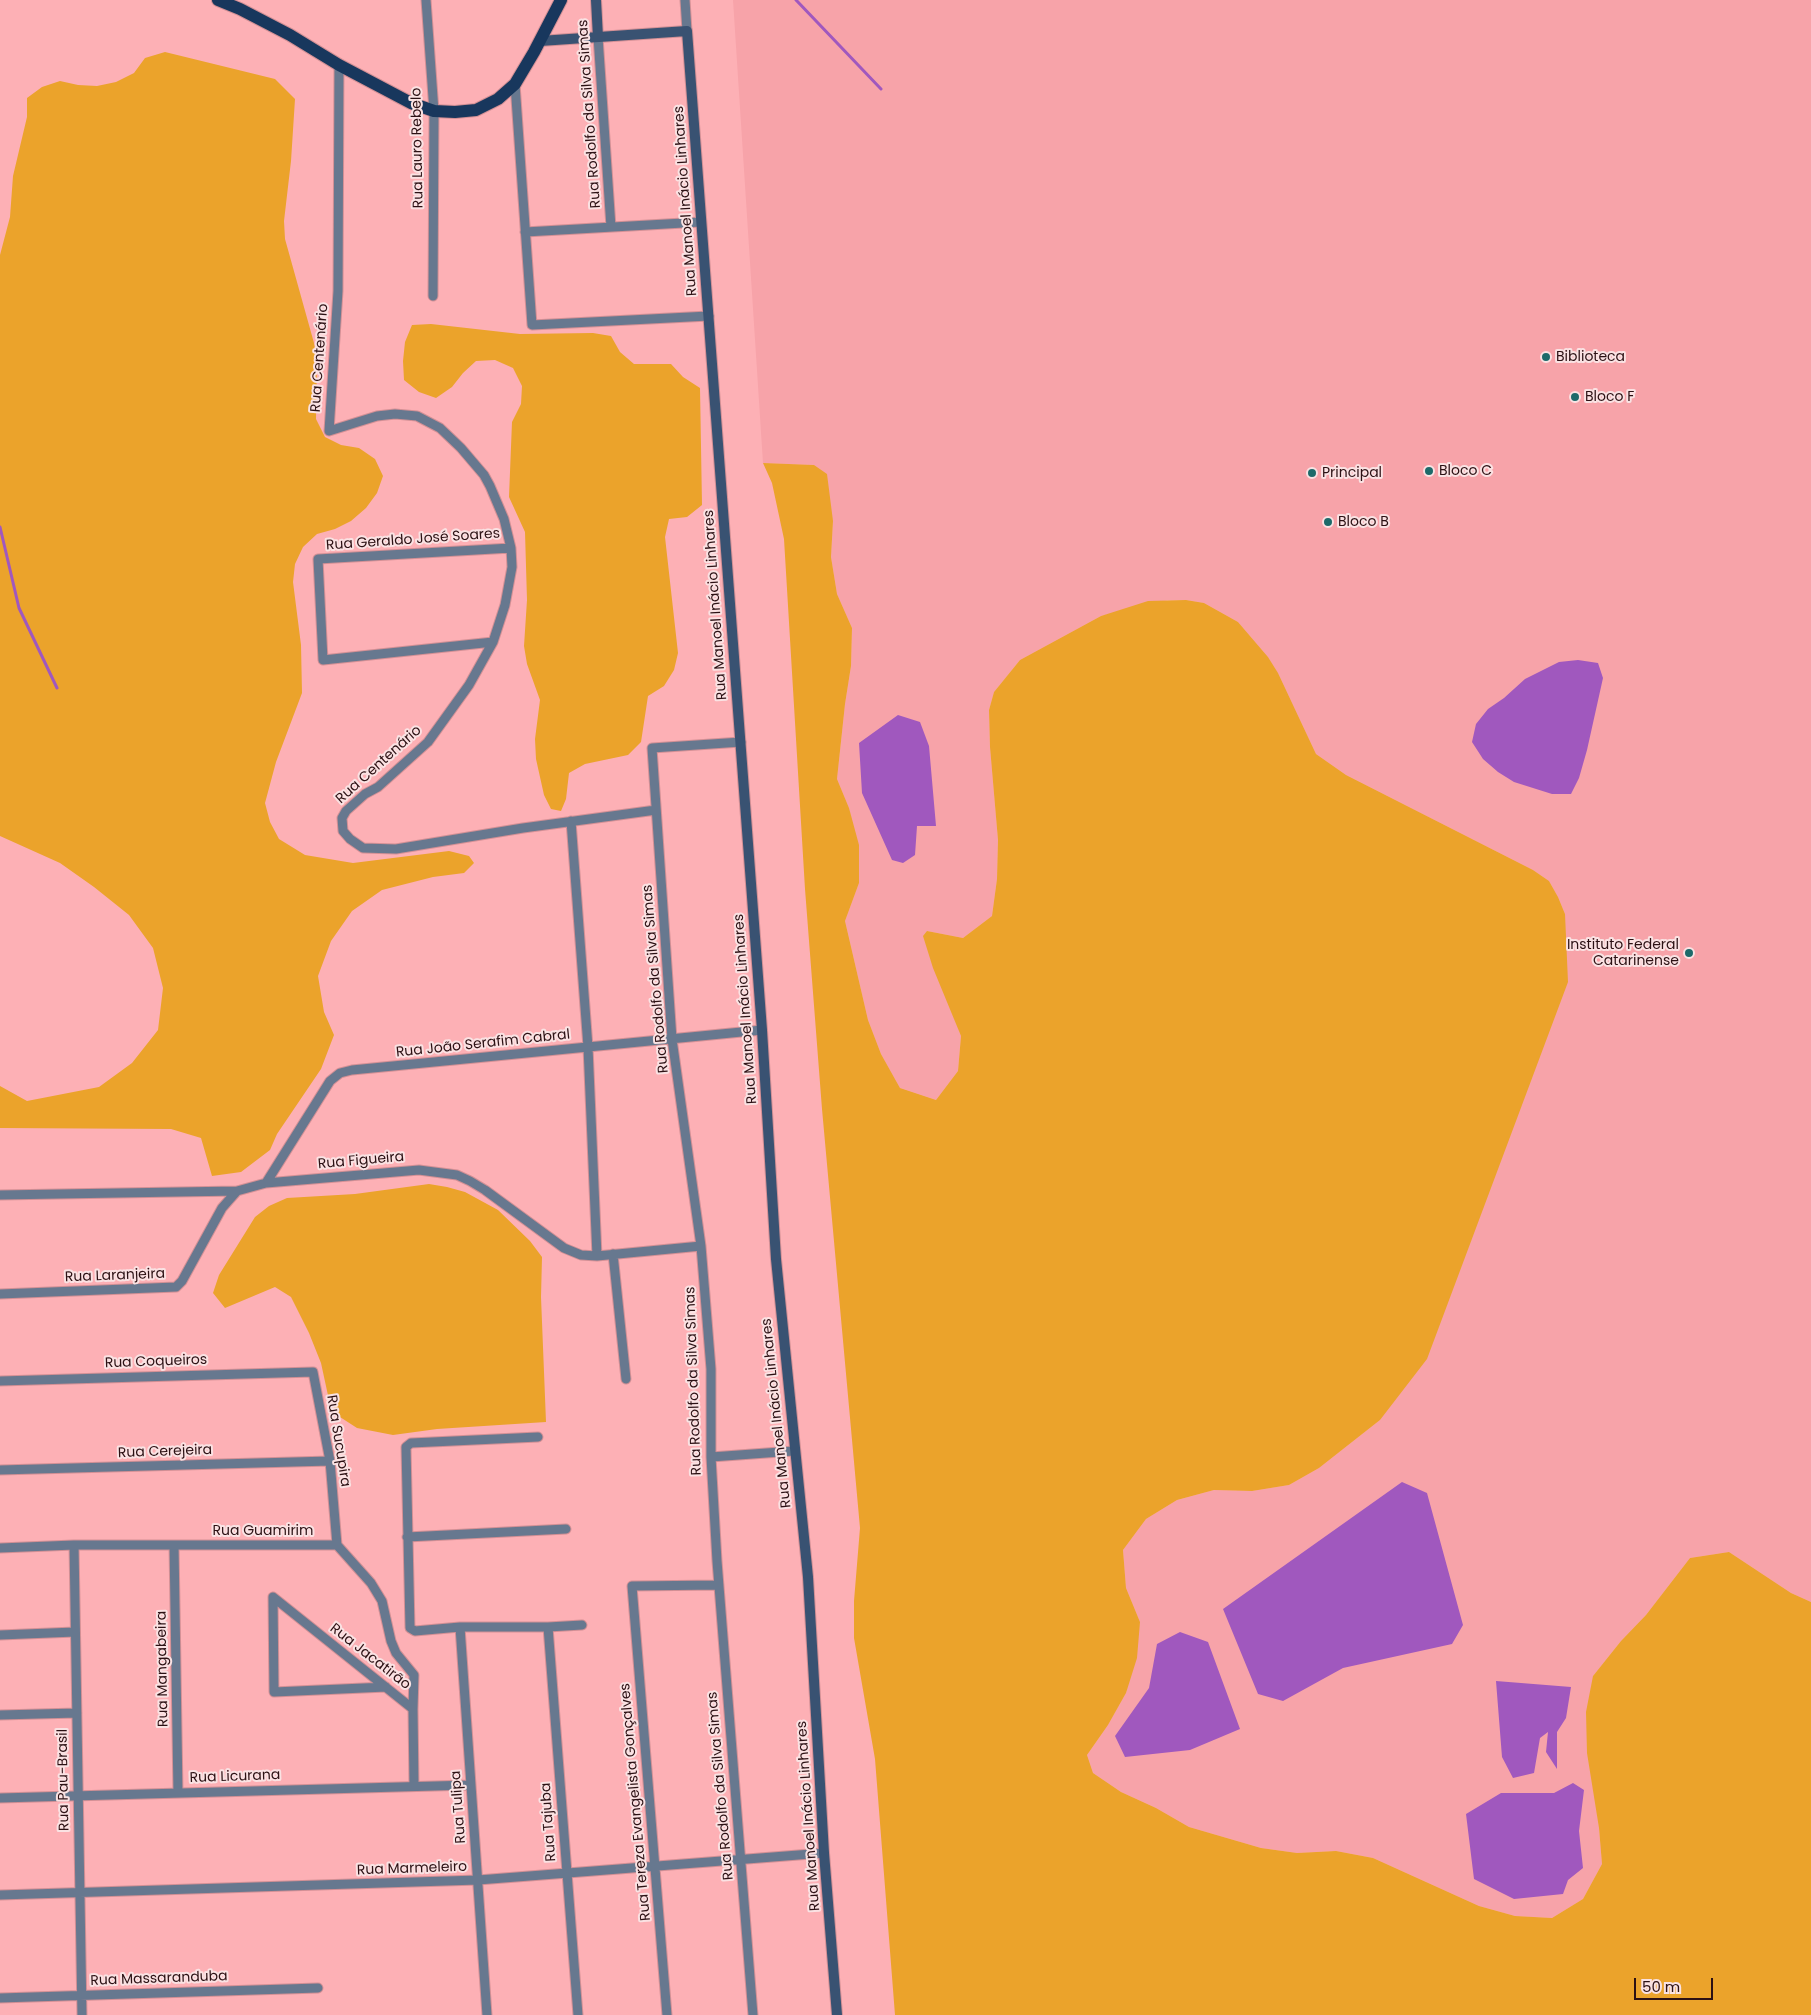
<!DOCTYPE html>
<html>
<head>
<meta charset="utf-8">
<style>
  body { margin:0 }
  #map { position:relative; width:1811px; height:2015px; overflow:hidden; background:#fdb0b5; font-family:Poppins,sans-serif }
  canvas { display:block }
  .scale { position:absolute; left:1634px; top:1978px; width:79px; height:22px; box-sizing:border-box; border:2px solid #2c1114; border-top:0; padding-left:6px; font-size:15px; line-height:18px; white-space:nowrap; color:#2c1114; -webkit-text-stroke:4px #fae2e3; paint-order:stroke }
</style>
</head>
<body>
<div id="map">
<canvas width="1811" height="2015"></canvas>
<div class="scale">50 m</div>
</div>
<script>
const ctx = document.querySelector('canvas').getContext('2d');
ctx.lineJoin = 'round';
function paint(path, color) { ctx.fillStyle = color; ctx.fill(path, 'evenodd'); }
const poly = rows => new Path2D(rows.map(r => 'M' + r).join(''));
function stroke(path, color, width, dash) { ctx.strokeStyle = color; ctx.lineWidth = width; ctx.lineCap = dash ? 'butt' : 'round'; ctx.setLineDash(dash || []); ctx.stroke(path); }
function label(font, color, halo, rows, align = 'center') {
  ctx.font = font + ' Poppins,sans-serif'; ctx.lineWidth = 4; ctx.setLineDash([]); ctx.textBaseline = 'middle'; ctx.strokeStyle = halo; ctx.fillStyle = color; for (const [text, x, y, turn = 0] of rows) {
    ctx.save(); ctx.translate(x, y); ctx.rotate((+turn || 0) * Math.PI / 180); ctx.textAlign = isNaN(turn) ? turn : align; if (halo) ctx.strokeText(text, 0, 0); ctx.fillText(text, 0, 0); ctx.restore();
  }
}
const built = poly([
  [733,0,1811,0,1811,1602,1791,1593,1729,1552,1690,1558,1646,1615,1621,1641,1593,1676,1599,1828,1602,1864,1583,1899,1552,1918,1515,1916,1479,1906,1373,1858,1336,1851,1297,1853,1261,1848,1189,1827,1156,1808,1121,1792,1093,1773,1087,1755,1108,1725,1126,1693,1140,1622,1126,1588,1123,1550,1146,1519,1177,1500,1214,1490,1252,1491,1289,1485,1319,1468,1380,1420,1565,914,1558,897,1549,881,1533,870,1346,775,1316,754,1278,673,1268,657,1238,622,1204,603,1186,600,1167,600,1101,616,1020,660,994,692,989,710,990,747,998,840,997,879,992,916,963,938,927,931,948,1001,961,1036,958,1071,936,1100,900,1088,881,1054,868,1020,845,921,859,883,849,808,837,779,845,704,851,666,852,628,837,594,831,557,833,521,814,465,763,463]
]);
const green = poly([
  [165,52,275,79,295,99,291,161,284,221,285,239,314,343,317,361,316,419,325,437,341,445,359,448,375,459,383,476,377,493,366,508,351,521,335,529,317,534,303,547,295,564,293,582,301,645,302,693,276,762,265,803,270,822,279,839,305,855,353,863,449,851,469,856,474,863,464,873,433,877,382,890,352,911,331,941,318,976,324,1012,334,1035,321,1069,277,1134,270,1150,241,1172,212,1176,201,1138,171,1129,0,1128,0,1086,27,1101,99,1087,132,1063,158,1030,163,988,153,948,129,915,94,887,60,863,0,836,0,255,10,217,13,176,27,117,27,98,42,87,60,81,78,85,97,86,116,82,134,73,145,58],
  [431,324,520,334,593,333,611,336,620,352,634,364,671,364,683,377,700,388,702,505,687,517,669,519,665,537,678,653,674,670,664,686,648,696,641,742,628,755,585,764,569,773,566,799,561,811,551,809,544,795,536,759,535,739,540,700,527,664,524,646,527,600,525,532,509,497,512,422,521,404,522,386,513,368,495,360,476,361,463,373,452,387,436,398,419,392,404,380,403,361,405,342,412,325],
  [763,463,814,465,827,474,833,521,831,557,837,594,852,628,851,666,845,704,837,779,849,808,859,845,859,883,845,921,868,1020,881,1054,900,1088,936,1100,958,1071,961,1036,933,968,923,936,927,931,963,938,992,916,997,879,998,840,990,747,989,710,994,692,1020,660,1101,616,1148,601,1186,600,1204,603,1238,622,1268,657,1278,673,1316,754,1346,775,1533,870,1549,881,1558,897,1565,914,1568,982,1427,1359,1380,1420,1319,1468,1289,1485,1252,1491,1214,1490,1177,1500,1146,1519,1123,1550,1126,1588,1140,1622,1137,1658,1126,1693,1108,1725,1087,1755,1093,1773,1121,1792,1156,1808,1189,1827,1261,1848,1297,1853,1336,1851,1373,1858,1479,1906,1515,1916,1552,1918,1583,1899,1602,1864,1599,1828,1587,1753,1586,1712,1593,1676,1621,1641,1646,1615,1690,1558,1729,1552,1791,1593,1811,1602,1811,2015,895,2015,875,1759,854,1638,854,1601,860,1528,822,1109,805,889,784,539,772,483],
  [429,1184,447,1187,465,1192,498,1210,530,1241,542,1257,541,1297,546,1422,437,1429,393,1435,357,1428,340,1417,329,1400,321,1363,309,1333,291,1297,275,1287,225,1308,213,1293,219,1275,255,1217,269,1206,287,1198,355,1194]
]);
const water = poly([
  [1578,660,1598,663,1603,678,1587,750,1579,778,1571,794,1552,794,1514,782,1498,772,1483,759,1472,742,1476,724,1488,709,1504,698,1525,679,1559,662],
  [898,715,920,722,929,746,936,826,917,826,915,855,903,863,892,860,862,793,859,743],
  [1402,1482,1427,1493,1463,1625,1452,1644,1343,1668,1283,1701,1258,1694,1223,1609],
  [1180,1632,1208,1642,1240,1729,1190,1750,1125,1757,1115,1736,1149,1688,1157,1644],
  [1496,1681,1571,1687,1566,1718,1557,1732,1557,1769,1546,1752,1548,1732,1540,1738,1534,1773,1513,1778,1502,1757],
  [1573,1783,1584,1790,1579,1831,1583,1868,1568,1880,1563,1894,1514,1899,1474,1879,1466,1814,1501,1793,1554,1793]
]);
const stream = poly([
  [796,0,881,89],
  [0,527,19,608,57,688]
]);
const minor = poly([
  [426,0,434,111,433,296],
  [685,0,687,31],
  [598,37,611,227],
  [339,65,338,291,329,431,377,416,395,414,417,416,440,428,461,448,484,475,490,486,504,519,511,548,512,567,505,605,493,642,469,685,428,742,378,787,365,794,346,811,342,818,343,831,350,839,363,848,396,849,523,828,656,810],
  [515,84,532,325,709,316],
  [525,232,701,222],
  [493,642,323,660,318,559,511,548],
  [741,742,652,748,672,1039,701,1246,711,1369,711,1457,717,1561,753,2015],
  [571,821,588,1047,597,1256],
  [266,1183,330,1081,340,1073,352,1070,762,1030],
  [0,1195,237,1191,266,1183,419,1170,457,1175,470,1181,485,1190,564,1248,581,1255,597,1256,701,1246],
  [613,1254,626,1379],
  [0,1294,176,1287,182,1281,222,1208,237,1191],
  [0,1381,313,1372,330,1461,337,1545],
  [538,1437,411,1443,406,1447,410,1628,415,1631,460,1627,548,1627,582,1625],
  [711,1457,794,1451],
  [0,1470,330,1461],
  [407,1537,566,1529],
  [74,1545,82,2015],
  [174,1545,178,1793],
  [0,1548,74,1545,337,1545,371,1583,382,1601,391,1641,396,1653,414,1675,413,1709],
  [273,1597,413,1709,414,1786],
  [273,1597,274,1692,386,1687],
  [460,1627,487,2015],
  [548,1627,578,2015],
  [0,1635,75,1632],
  [0,1715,77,1713],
  [0,1798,471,1785],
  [0,1895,478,1880,824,1853],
  [0,1998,318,1988],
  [667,2015,632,1586,719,1585]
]);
const secondary = poly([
  [596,0,598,37],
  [540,41,687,31,762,1030,776,1259,808,1577,824,1853,837,2015]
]);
const primary = poly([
  [218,0,240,9,290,35,339,65,411,103,434,111,455,112,476,110,498,99,515,84,534,52,561,0]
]);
const markers = [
  [1546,357,5,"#1d6a6a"],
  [1575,397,5,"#1d6a6a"],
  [1429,471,5,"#1d6a6a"],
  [1312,473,5,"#1d6a6a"],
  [1328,522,5,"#1d6a6a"],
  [1689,953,5,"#1d6a6a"]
];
const streetNames = [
  ["Rua Rodolfo da Silva Simas",590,114,-94],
  ["Rua Lauro Rebelo",418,148,-91],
  ["Rua Manoel Inácio Linhares",686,201,-94],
  ["Rua Centenário",320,358,-86],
  ["Rua Geraldo José Soares",413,540,-4],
  ["Rua Manoel Inácio Linhares",716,605,-94],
  ["Rua Centenário",379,765,-42],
  ["Rua Rodolfo da Silva Simas",656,979,-95],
  ["Rua Manoel Inácio Linhares",746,1009,-94],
  ["Rua João Serafim Cabral",483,1044,-6],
  ["Rua Figueira",361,1161,-5],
  ["Rua Laranjeira",115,1276,-2],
  ["Rua Coqueiros",156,1362,-2],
  ["Rua Rodolfo da Silva Simas",694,1381,-92],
  ["Rua Manoel Inácio Linhares",777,1413,-96],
  ["Rua Sucupira",338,1441,81],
  ["Rua Cerejeira",165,1452,-2],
  ["Rua Guamirim",263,1531],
  ["Rua Jacatirão",370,1657,38],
  ["Rua Mangabeira",163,1669,-91],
  ["Rua Licurana",235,1777,-2],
  ["Rua Pau-Brasil",64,1780,-91],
  ["Rua Rodolfo da Silva Simas",721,1786,-95],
  ["Rua Tereza Evangelista Gonçalves",636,1802,-95],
  ["Rua Tulipa",459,1807,-94],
  ["Rua Manoel Inácio Linhares",809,1816,-94],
  ["Rua Tajuba",549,1822,-94],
  ["Rua Marmeleiro",412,1869,-2],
  ["Rua Massaranduba",159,1979,-2]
];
const poiNames = [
  ["Biblioteca",1556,357],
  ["Bloco F",1585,397],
  ["Bloco C",1439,471],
  ["Principal",1322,473],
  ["Bloco B",1338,522],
  ["Instituto Federal",1679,945,"right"],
  ["Catarinense",1679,961,"right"]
];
paint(built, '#f7a3a9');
paint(green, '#eba32b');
paint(water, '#a058be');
stroke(stream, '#a058be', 3);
stroke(minor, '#d39095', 11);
stroke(secondary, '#d39095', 12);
stroke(primary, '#d39095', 14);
stroke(minor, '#67788f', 9);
stroke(secondary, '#395272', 10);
stroke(primary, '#18375d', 12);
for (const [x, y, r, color] of markers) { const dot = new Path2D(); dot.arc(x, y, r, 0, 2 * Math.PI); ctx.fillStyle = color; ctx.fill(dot); stroke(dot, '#fae2e3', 2); }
label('14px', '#2c1114', '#fae2e3', streetNames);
label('14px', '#2c1114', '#fae2e3', poiNames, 'left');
</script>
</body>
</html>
